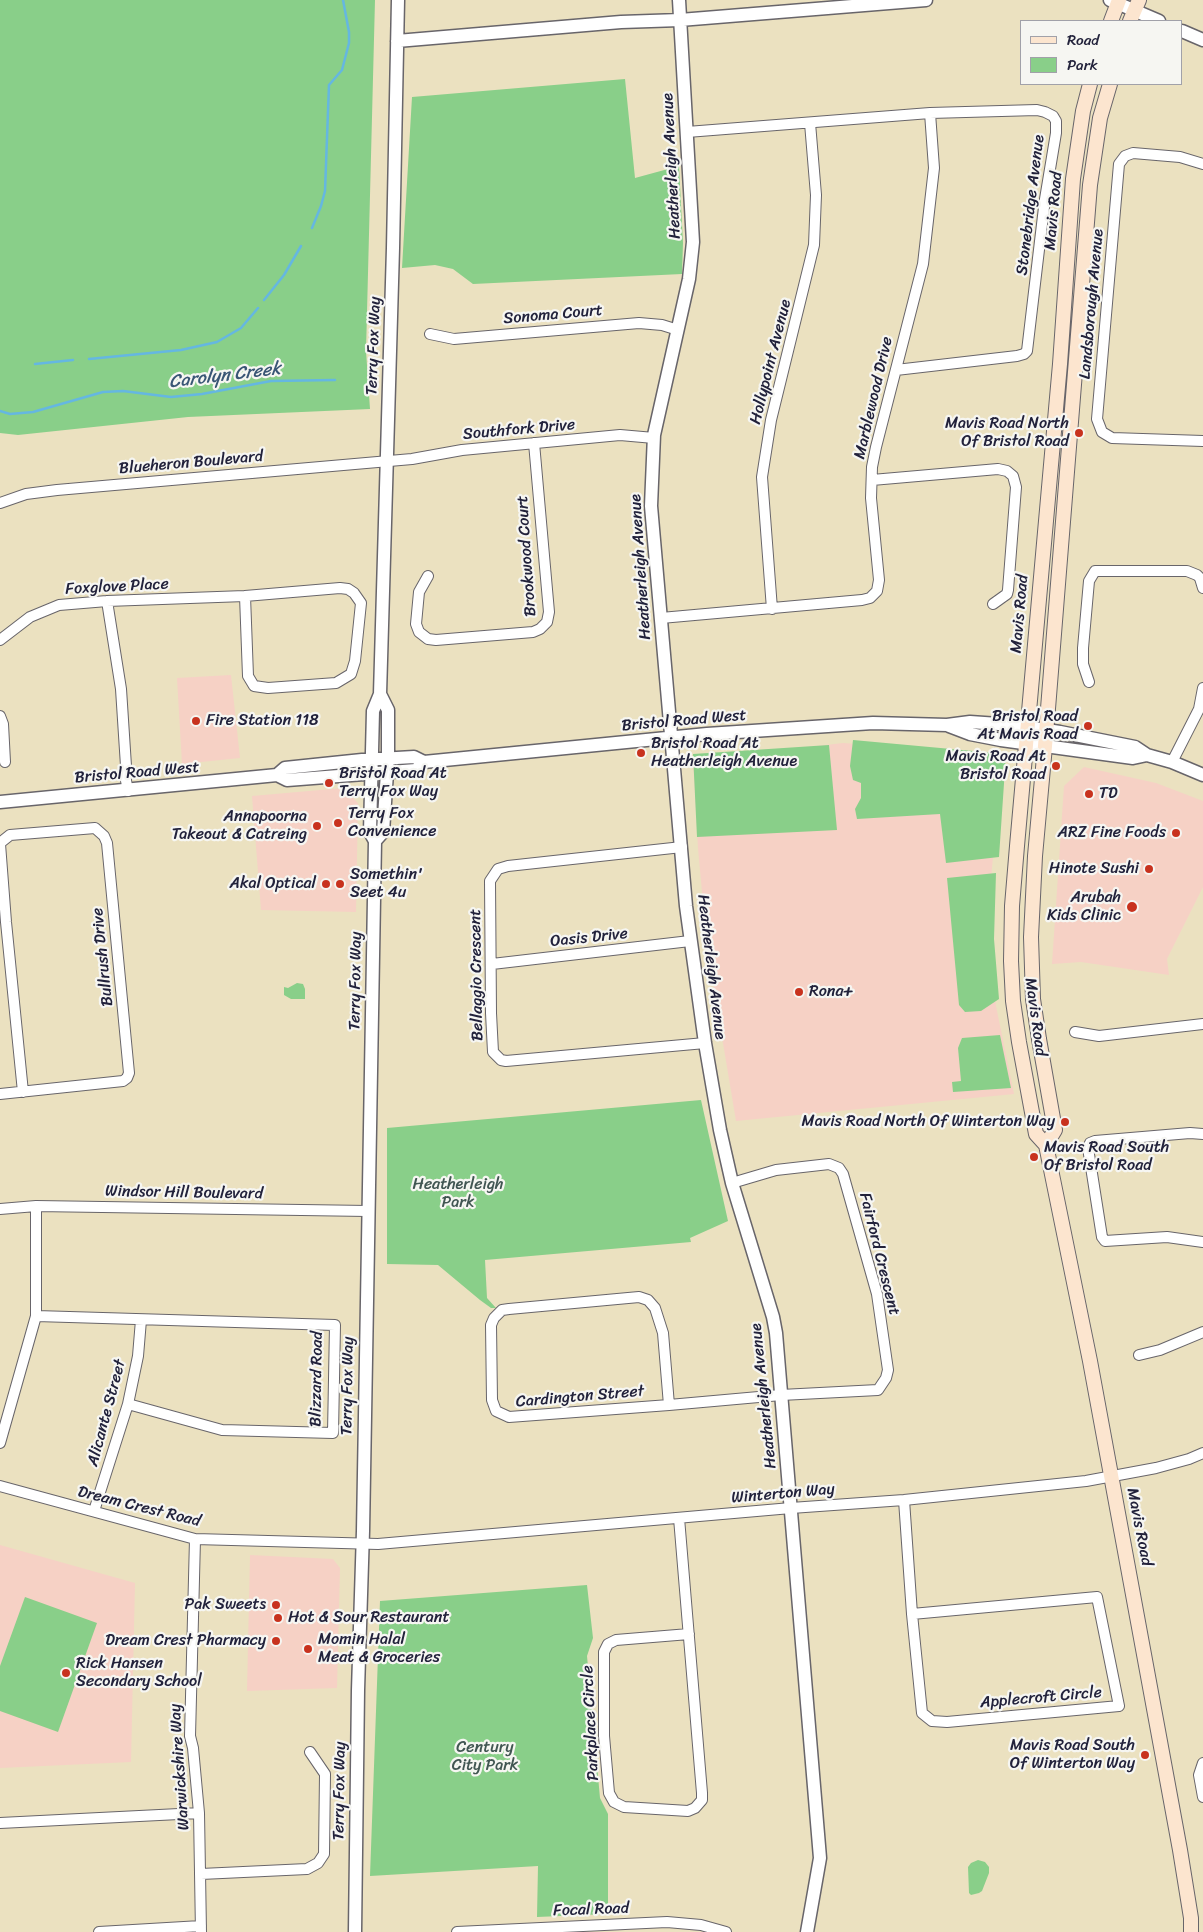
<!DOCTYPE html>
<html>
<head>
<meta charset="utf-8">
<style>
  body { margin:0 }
  #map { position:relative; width:1203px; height:1932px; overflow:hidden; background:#ebe1c0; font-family:Sriracha,sans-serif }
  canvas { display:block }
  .legend { position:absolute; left:1020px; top:20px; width:162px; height:65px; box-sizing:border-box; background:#f6f6f2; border:1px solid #a1a1a9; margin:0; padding:6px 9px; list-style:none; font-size:15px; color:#22223b }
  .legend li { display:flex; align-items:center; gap:10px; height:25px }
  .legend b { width:25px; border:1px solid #a1a1a9 }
</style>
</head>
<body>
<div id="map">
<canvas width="1203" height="1932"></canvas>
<ul class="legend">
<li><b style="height:6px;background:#fce5cf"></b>Road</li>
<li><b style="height:14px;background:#89cf89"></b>Park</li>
</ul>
</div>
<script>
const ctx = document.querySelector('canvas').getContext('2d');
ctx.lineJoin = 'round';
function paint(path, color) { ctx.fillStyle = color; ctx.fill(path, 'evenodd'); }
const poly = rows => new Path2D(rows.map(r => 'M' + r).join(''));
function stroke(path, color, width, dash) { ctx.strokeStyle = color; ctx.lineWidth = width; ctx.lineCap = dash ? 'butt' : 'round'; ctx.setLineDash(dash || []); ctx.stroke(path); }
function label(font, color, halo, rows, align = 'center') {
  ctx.font = font + ' Sriracha,sans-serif'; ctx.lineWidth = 4.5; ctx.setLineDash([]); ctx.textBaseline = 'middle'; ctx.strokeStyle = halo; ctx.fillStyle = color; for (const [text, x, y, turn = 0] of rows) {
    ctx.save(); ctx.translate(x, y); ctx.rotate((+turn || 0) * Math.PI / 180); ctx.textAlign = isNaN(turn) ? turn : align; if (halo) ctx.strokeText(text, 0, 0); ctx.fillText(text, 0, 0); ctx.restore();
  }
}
const built = poly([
  [231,675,240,758,182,764,177,678],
  [843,743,977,752,1000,782,990,889,989,946,996,1006,1014,1094,736,1121,707,947,698,848,693,760],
  [1084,767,1156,783,1203,801,1203,887,1167,959,1169,975,1081,962,1052,964,1064,786],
  [343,788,358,803,356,912,261,910,252,796],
  [0,1545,135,1583,131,1762,0,1768],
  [250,1555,333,1559,340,1568,337,1688,247,1691]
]);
const green = poly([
  [0,0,375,0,366,351,370,409,188,417,18,435,0,433],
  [625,79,635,178,679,166,683,243,682,274,473,284,453,269,435,265,402,268,412,97],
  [853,740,1006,754,999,857,946,863,940,814,857,819,855,809,861,798,861,783,853,780,850,766],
  [829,745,837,830,697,837,693,754],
  [996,873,994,939,999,999,981,1011,965,1012,959,1005,947,878],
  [297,983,303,984,305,989,305,999,291,999,284,995,284,987,288,988],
  [1000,1035,1011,1088,953,1092,952,1082,961,1081,958,1048,962,1038],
  [701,1100,728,1221,690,1238,691,1242,485,1260,487,1298,496,1308,491,1308,480,1300,438,1265,387,1264,387,1128],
  [587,1585,593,1638,587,1656,600,1798,608,1814,608,1914,537,1917,538,1866,370,1876,380,1601],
  [25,1597,97,1623,58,1732,0,1711,0,1666],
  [978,1860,985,1862,989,1867,989,1873,982,1891,979,1893,971,1895,969,1893,968,1867,971,1863]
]);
const stream = poly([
  [312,228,321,206,325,191,329,85,342,70,349,43,349,32,343,0],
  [264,300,284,275,301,246],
  [89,359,181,350,217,342,241,328,258,308],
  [35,364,73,360],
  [0,411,10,414,33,412,103,392,123,391,171,397,202,394,271,381,335,380]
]);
const minor = poly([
  [687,132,930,113,1037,110,1045,112,1053,116,1056,121,1056,133,1045,199,1027,351,1024,354,1017,356,896,370],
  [1203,164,1180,157,1133,153,1125,156,1119,164,1097,419,1102,432,1112,438,1203,441],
  [430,334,454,339,639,323,662,325,678,330],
  [872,480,998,469,1007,471,1013,476,1016,487,1008,590,1007,594,993,604],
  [0,503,26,494,57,490,412,459,462,450,620,435,654,438],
  [428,576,419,592,416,624,419,632,428,639,436,640,533,632,540,629,547,622,549,612,534,443],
  [340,588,348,589,354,593,361,603,355,661,351,674,336,683,268,688,254,686,248,676,245,596,340,588],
  [107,601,121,689,126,766,124,770,128,791],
  [772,609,762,477,771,420,814,245,816,195,810,123],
  [661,618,862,600,870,598,877,591,879,580,871,498,872,467,876,447,923,264,934,168,930,113],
  [0,640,30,617,59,605,107,601,245,596],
  [1089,682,1083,664,1083,648,1089,581,1095,571,1187,571,1197,575,1200,578,1203,588],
  [0,716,3,724,5,762],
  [1172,762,1199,709,1203,688],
  [0,843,10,835,95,828,104,836,107,843,129,1073,127,1078,123,1081,0,1094],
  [0,844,6,922,23,1092],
  [682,847,508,866,498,869,490,881,491,1013,493,1052,501,1060,506,1061,705,1043],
  [492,964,690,941],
  [1075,1032,1099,1036,1203,1024],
  [1203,1134,1190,1133,1095,1141,1090,1143,1088,1148,1102,1237,1105,1241,1167,1237,1203,1242],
  [0,1209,36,1206,368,1211],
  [36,1316,335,1325,333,1433,222,1430,128,1404],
  [1139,1355,1160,1350,1203,1332],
  [669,1405,663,1333,655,1308,648,1300,639,1297,509,1309,502,1310,494,1318,491,1325,492,1400,496,1411,509,1417,669,1405,781,1395,878,1390,886,1378,888,1370,877,1294,843,1174,839,1168,829,1164,776,1170,732,1183],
  [0,1443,36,1316,36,1206],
  [0,1486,195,1539,378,1544,791,1508,904,1500,1086,1481,1156,1468,1189,1459,1203,1453],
  [904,1500,912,1614,1097,1597,1119,1706,947,1722,932,1721,922,1713,912,1614],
  [94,1511,128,1404,138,1356,141,1320],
  [679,1518,702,1793,702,1800,695,1808,688,1811,624,1807,614,1802,609,1793,604,1736,604,1652,608,1644,616,1640,689,1634],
  [195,1539,190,1736,193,1748,199,1813,201,1932],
  [1203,1763,1199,1775,1203,1797],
  [0,1823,199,1813],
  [201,1874,307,1869,318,1863,324,1854,325,1774,310,1752],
  [99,1932,201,1926],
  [457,1932,667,1922,701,1925,726,1932]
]);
const tertiary = poly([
  [679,0,693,242,689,279,654,435,651,506,686,906,705,1043,720,1130,732,1183,773,1317,776,1333,820,1858,807,1932],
  [1110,0,1159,21],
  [1182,31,1203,40],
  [397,41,621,22,680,20,926,0],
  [949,726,970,734,1001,740,1133,758,1147,755],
  [277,775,285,768,362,760,414,757,424,762,707,734,873,723,947,725,970,722,1013,725,1060,732,1135,747,1147,755,1172,762,1203,775],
  [0,802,277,775,287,780,416,770,424,762],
  [375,841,383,832,388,758,388,710,380,694],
  [355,1932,358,1690,363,1531,375,841,370,832,373,711,380,694,393,248,398,0]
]);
const secondary = poly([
  [1111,21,1119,0],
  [1130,21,1139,0],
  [1090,84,1083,111,1073,179,1060,364,1017,846,1012,906,1011,961,1013,1001,1019,1042,1036,1134,1046,1145,1090,1361,1180,1850,1191,1918,1191,1932],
  [1046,1145,1055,1130,1039,1039,1033,999,1031,937,1035,856,1045,746,1090,185,1100,118,1110,84]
]);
const markers = [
  [1079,433,5,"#c8321e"],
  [196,721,5,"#c8321e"],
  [1088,726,5,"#c8321e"],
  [641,753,5,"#c8321e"],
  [1056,766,5,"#c8321e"],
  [329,783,5,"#c8321e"],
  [1089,794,5,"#c8321e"],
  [338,823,5,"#c8321e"],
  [317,826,5,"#c8321e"],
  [1176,833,5,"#c8321e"],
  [1149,869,5,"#c8321e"],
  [326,884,5,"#c8321e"],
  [340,884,5,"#c8321e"],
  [1132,907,6,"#c8321e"],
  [799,992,5,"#c8321e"],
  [1065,1122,5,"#c8321e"],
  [1034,1157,5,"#c8321e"],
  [276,1605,5,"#c8321e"],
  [278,1618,5,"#c8321e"],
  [276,1641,5,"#c8321e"],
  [308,1649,5,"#c8321e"],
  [66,1673,5,"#c8321e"],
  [1145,1755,5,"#c8321e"]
];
const streetNames = [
  ["Heatherleigh Avenue",672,166,-93],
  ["Stonebridge Avenue",1031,205,-83],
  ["Mavis Road",1054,211,-85],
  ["Landsborough Avenue",1092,304,-85],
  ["Sonoma Court",553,315,-5],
  ["Terry Fox Way",374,346,-88],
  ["Hollypoint Avenue",771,362,-76],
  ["Marblewood Drive",874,398,-77],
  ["Southfork Drive",519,430,-5],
  ["Blueheron Boulevard",191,463,-5],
  ["Brookwood Court",527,556,-94],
  ["Heatherleigh Avenue",641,567,-94],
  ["Foxglove Place",117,587,-3],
  ["Mavis Road",1020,614,-85],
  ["Bristol Road West",684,721,-5],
  ["Bristol Road West",137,773,-5],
  ["Oasis Drive",589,938,-6],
  ["Bullrush Drive",103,957,-96],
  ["Heatherleigh Avenue",711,967,83],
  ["Bellaggio Crescent",477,975,-91],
  ["Terry Fox Way",356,981,-89],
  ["Mavis Road",1035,1017,82],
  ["Windsor Hill Boulevard",184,1193,1],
  ["Fairford Crescent",879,1254,76],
  ["Blizzard Road",317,1379,-89],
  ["Terry Fox Way",348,1386,-89],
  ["Heatherleigh Avenue",764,1396,-96],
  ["Cardington Street",580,1397,-5],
  ["Alicante Street",107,1413,-75],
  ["Winterton Way",783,1494,-5],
  ["Dream Crest Road",139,1507,14],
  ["Mavis Road",1139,1527,79],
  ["Applecroft Circle",1041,1698,-5],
  ["Parkplace Circle",591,1723,-93],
  ["Warwickshire Way",180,1767,-94],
  ["Terry Fox Way",340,1791,-89],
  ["Focal Road",591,1910,-2]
];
const poiNames = [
  ["Mavis Road North",1069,424],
  ["Of Bristol Road",1069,442],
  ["Bristol Road",1078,717],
  ["At Mavis Road",1078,735],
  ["Fire Station 118",206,721,"left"],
  ["Bristol Road At",651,744,"left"],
  ["Heatherleigh Avenue",651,762,"left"],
  ["Mavis Road At",1046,757],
  ["Bristol Road",1046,775],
  ["Bristol Road At",339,774,"left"],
  ["Terry Fox Way",339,792,"left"],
  ["TD",1099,794,"left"],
  ["Terry Fox",348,814,"left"],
  ["Convenience",348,832,"left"],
  ["Annapoorna",307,817],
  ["Takeout & Catreing",307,835],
  ["ARZ Fine Foods",1166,833],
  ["Hinote Sushi",1139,869],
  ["Somethin'",350,875,"left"],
  ["Seet 4u",350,893,"left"],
  ["Akal Optical",316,884],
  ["Arubah",1121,898],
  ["Kids Clinic",1121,916],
  ["Rona+",809,992,"left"],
  ["Mavis Road North Of Winterton Way",1055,1122],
  ["Mavis Road South",1044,1148,"left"],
  ["Of Bristol Road",1044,1166,"left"],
  ["Pak Sweets",266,1605],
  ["Hot & Sour Restaurant",288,1618,"left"],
  ["Momin Halal",318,1640,"left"],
  ["Meat & Groceries",318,1658,"left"],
  ["Dream Crest Pharmacy",266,1641],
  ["Rick Hansen",76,1664,"left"],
  ["Secondary School",76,1682,"left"],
  ["Mavis Road South",1135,1746],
  ["Of Winterton Way",1135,1764]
];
const parkNames = [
  ["Heatherleigh",458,1185],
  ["Park",458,1203],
  ["Century",485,1748],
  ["City Park",485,1766]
];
const waterNames = [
  ["Carolyn Creek",225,376,-7]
];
paint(built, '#f6d1c5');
paint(green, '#89cf89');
stroke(stream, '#65b7e1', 2.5);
stroke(minor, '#68656a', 12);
stroke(tertiary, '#68656a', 15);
stroke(secondary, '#68656a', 16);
stroke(minor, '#fff', 10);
stroke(tertiary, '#fff', 12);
stroke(secondary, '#fce5cf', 14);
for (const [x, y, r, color] of markers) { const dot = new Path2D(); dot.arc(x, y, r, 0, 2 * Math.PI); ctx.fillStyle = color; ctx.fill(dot); stroke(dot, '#f6f6f2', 2); }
label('16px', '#22223b', '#f6f6f2', streetNames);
label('16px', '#22223b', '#f6f6f2', poiNames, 'right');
label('16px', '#415652', '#f6f6f2', parkNames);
label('italic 18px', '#395675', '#f6f6f2', waterNames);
</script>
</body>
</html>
